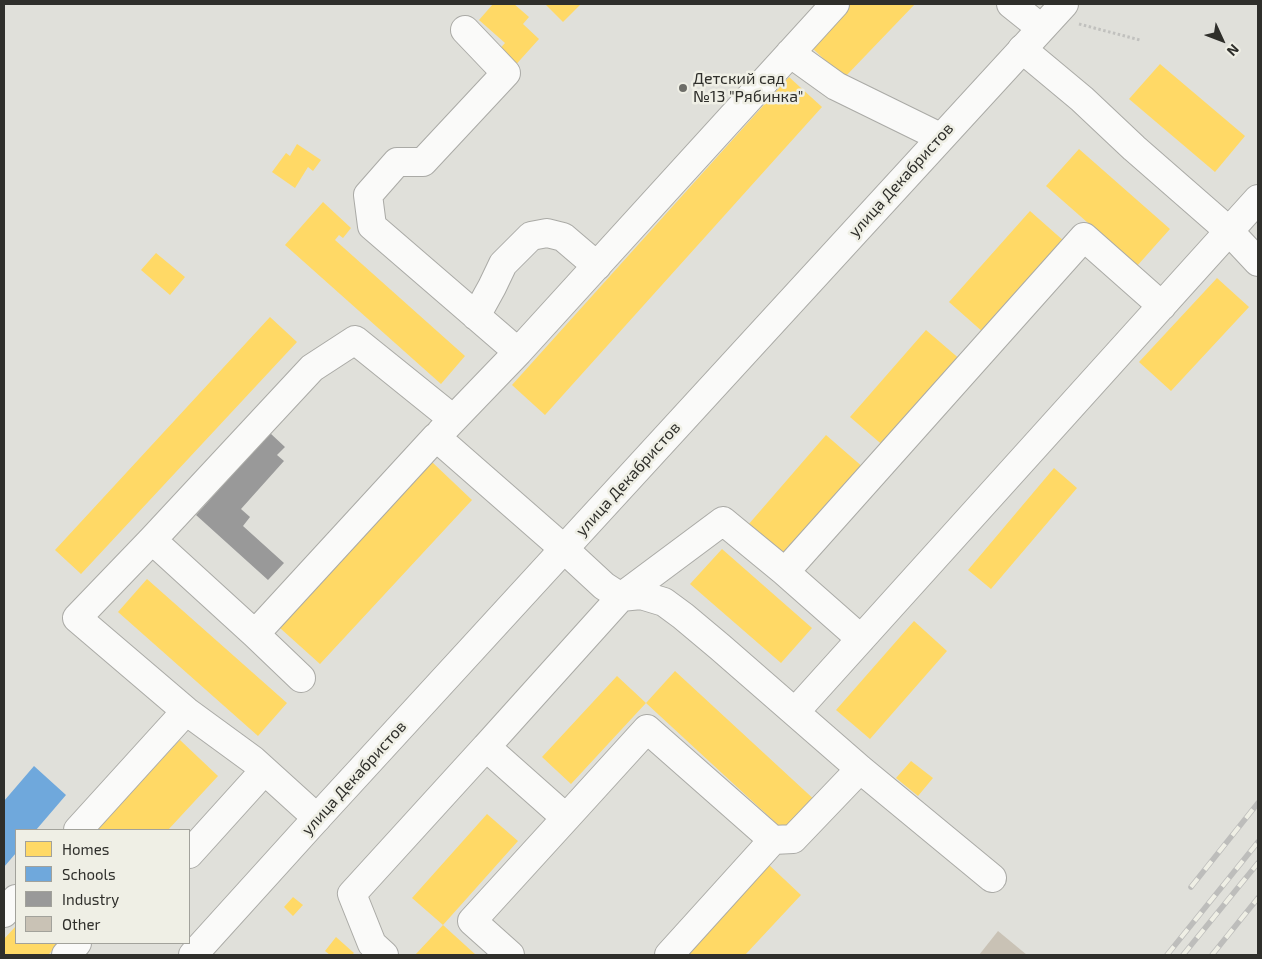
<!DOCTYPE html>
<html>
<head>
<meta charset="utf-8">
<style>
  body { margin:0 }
  #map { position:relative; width:1262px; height:959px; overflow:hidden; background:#e0e0da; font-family:"Exo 2",sans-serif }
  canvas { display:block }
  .frame { position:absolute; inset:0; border:5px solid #2f2f2b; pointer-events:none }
  .legend { position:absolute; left:15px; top:829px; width:175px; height:115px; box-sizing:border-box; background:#efefe5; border:1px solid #a2a29b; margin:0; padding:6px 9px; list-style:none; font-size:15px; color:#2f2f2b }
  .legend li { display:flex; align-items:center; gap:10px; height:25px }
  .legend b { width:25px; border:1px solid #a2a29b }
  .north { position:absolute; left:1197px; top:15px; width:50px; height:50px; -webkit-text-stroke:4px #efefe5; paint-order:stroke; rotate:133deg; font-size:14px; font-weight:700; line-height:20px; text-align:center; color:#2f2f2b }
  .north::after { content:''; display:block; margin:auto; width:18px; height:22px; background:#2f2f2b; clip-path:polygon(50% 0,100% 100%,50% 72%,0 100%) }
</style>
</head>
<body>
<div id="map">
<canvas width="1262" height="959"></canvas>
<div class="frame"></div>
<ul class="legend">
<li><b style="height:14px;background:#ffd966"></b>Homes</li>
<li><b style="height:14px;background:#6fa8dc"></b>Schools</li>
<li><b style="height:14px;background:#999"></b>Industry</li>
<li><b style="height:14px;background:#c9c2b5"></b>Other</li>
</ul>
<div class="north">N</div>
</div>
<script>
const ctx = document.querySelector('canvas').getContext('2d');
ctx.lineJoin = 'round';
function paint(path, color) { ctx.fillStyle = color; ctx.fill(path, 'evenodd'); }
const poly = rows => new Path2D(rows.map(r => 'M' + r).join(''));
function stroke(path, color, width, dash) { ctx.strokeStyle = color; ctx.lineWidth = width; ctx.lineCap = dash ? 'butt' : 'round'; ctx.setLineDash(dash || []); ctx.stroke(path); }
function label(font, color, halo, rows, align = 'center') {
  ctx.font = font + ' "Exo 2",sans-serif'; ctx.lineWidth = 5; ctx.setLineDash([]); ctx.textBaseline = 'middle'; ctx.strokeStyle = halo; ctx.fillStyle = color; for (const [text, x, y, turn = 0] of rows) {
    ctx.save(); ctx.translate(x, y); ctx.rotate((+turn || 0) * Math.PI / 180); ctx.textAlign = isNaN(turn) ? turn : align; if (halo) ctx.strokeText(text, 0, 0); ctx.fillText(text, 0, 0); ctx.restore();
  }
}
const homes = poly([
  [493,4,514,4,529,17,523,24,539,39,512,69,495,54,505,43,479,20],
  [545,4,581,4,563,22],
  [850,4,915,4,844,78,810,46],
  [1160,64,1245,136,1215,172,1129,99],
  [789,77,822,107,545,415,512,385],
  [297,144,321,160,313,171,308,167,295,188,272,172,286,153,290,156],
  [1079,149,1170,229,1137,266,1046,186],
  [323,202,351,228,343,238,339,235,335,240,465,356,441,384,285,245],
  [1030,211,1065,242,984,333,949,302],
  [156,253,185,277,170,295,141,270],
  [1217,278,1249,307,1171,391,1139,362],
  [270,317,297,342,81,574,55,550],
  [926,330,962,361,886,448,850,417],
  [826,435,864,468,786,558,748,525],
  [432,462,472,500,320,664,280,628],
  [1054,468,1077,488,991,589,968,570],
  [722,549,812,628,781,663,690,584],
  [147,579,287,703,258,736,118,612],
  [914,621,947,651,870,739,836,710],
  [675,671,818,803,789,835,646,703],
  [617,676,646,703,571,784,542,757],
  [180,740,218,776,168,830,96,830],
  [911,761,933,778,918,796,896,778],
  [487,814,518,841,443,925,476,955,415,955,443,925,412,898],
  [768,864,801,895,745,955,683,955],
  [293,897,303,905,293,916,284,907],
  [16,926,16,943,60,943,48,955,4,955,4,939],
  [336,937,354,953,352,955,330,955,325,951]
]);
const schools = poly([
  [34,766,66,795,36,830,16,830,16,853,4,867,4,801]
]);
const industry = poly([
  [270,433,285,447,277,455,284,461,241,509,250,517,243,526,284,563,268,580,196,515]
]);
const building = poly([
  [998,931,1027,955,979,955]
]);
const path = poly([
  [1079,24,1140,40]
]);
const minor = poly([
  [1011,4,1041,28],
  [465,30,506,73,423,162,397,162,368,195,372,226,518,352,835,4],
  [1022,49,1082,99,1134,148,1229,231,1258,262],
  [790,53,836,86,940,137],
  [476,316,492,287,503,264,531,236,547,233,563,237,597,266],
  [441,432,518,352],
  [152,540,255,634,436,437,564,549,604,586,621,597,641,595,664,602,683,616,720,647,860,769,992,878],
  [785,572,723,521,621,597,486,747,566,818,647,729,773,840,793,839,860,769],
  [255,634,301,678],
  [861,639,785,572,1084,237,1162,306],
  [795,712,1258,199],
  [317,818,253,760,186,711,77,618,152,540,312,368,355,340,453,419],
  [78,830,186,711],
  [189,854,264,771],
  [4,913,16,899],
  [66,955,77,943],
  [384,955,372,944,352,894,486,747],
  [510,955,472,921,566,818],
  [669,955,773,840]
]);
const major = poly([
  [193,955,317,818,1064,4]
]);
const rail = poly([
  [1191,887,1258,803],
  [1167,955,1258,842],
  [1183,955,1258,863],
  [1212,955,1258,898]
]);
const markers = [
  [683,88,5,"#6d6d68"]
];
const poiNames = [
  ["Детский сад",693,79],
  ["№13 \"Рябинка\"",693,97]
];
const streetNames = [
  ["улица Декабристов",901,180,-48],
  ["улица Декабристов",628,479,-48],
  ["улица Декабристов",354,778,-48]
];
paint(homes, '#ffd966');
paint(schools, '#6fa8dc');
paint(industry, '#999');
paint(building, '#c9c2b5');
stroke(minor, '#aaaaa6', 30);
stroke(major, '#aaaaa6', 30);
stroke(path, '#c1c1be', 3, [2.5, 2.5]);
stroke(minor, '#fafaf9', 28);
stroke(major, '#fafaf9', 28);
stroke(rail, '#bdbdbb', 5.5);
stroke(rail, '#efefe5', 4, [11]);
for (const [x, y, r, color] of markers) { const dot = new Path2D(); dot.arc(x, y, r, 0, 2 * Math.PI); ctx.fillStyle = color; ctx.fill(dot); stroke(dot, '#efefe5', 2); }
label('16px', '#2f2f2b', '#efefe5', poiNames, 'left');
label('16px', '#2f2f2b', '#efefe5', streetNames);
</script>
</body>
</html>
